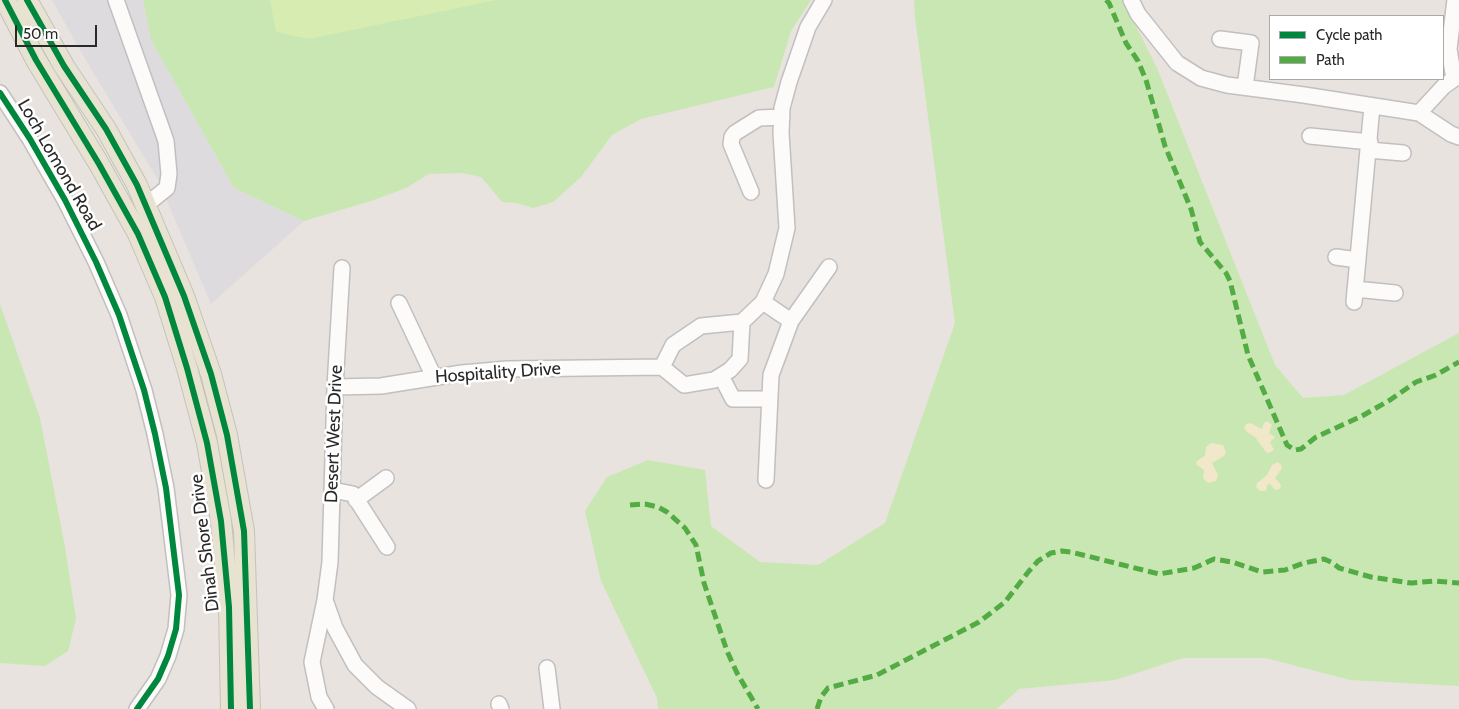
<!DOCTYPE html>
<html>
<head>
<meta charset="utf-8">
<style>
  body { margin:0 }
  #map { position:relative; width:1459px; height:709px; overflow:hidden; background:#e8e3de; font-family:Cabin,sans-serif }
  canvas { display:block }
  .legend { position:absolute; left:1269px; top:15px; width:175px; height:65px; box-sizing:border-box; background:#fff; border:1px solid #a9a9a9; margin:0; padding:6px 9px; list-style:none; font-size:15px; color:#292929 }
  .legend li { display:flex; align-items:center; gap:10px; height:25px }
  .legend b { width:25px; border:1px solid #a9a9a9 }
  .scale { position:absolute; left:15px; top:25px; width:82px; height:22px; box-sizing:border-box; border:2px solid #292929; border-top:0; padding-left:6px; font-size:15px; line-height:18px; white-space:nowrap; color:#292929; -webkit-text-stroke:4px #fff; paint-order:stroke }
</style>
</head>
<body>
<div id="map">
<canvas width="1459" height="709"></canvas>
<ul class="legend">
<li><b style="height:6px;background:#00873e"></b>Cycle path</li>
<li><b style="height:6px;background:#53ab44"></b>Path</li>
</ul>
<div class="scale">50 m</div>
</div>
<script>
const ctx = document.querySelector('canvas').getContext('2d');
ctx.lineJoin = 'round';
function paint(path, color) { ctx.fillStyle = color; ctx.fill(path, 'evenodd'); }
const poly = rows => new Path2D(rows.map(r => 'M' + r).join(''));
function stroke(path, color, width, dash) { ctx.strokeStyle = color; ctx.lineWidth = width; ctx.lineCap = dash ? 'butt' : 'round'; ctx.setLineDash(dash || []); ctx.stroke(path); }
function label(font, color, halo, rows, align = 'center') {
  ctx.font = font + ' Cabin,sans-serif'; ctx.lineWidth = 5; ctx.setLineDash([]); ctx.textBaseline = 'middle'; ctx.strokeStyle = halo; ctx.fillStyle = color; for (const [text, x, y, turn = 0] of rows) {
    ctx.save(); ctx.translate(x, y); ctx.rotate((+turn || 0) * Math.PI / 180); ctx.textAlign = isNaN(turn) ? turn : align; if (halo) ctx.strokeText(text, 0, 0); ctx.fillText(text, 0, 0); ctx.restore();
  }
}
const industrial = poly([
  [52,0,143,0,151,40,234,188,304,221,211,304,158,180,81,52]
]);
const green = poly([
  [143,0,811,0,791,31,774,87,641,119,612,135,581,177,553,202,533,208,517,203,502,202,481,177,462,173,429,174,406,188,371,201,304,221,234,188,151,40],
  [914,0,1123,0,1157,68,1275,365,1303,398,1344,395,1459,333,1459,686,1350,680,1266,658,1183,658,1115,680,1019,689,997,709,658,709,657,698,601,581,585,511,607,477,648,460,705,470,711,526,760,562,818,565,885,523,955,323,915,17],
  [0,304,40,418,65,547,76,619,68,651,45,666,0,663]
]);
const sand = poly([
  [1267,421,1272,425,1269,433,1275,437,1270,442,1274,450,1269,453,1266,452,1255,437,1247,432,1244,428,1246,424,1250,423,1262,429,1264,423],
  [1211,443,1223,445,1226,452,1224,456,1212,463,1218,475,1216,481,1208,483,1203,478,1204,470,1197,465,1196,463,1198,460,1205,456,1206,447],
  [1278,462,1282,466,1281,470,1275,478,1281,485,1280,489,1275,490,1269,483,1267,486,1266,491,1260,491,1256,487,1257,483,1267,475,1272,465]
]);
const pitch = poly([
  [270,0,497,0,309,39,276,32]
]);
const minor = poly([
  [116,0,166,141,169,174,167,188,146,205],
  [1131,0,1138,14,1177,63,1201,78,1227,85,1304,95,1419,113,1451,134,1459,137],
  [1220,39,1251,43,1245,87],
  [1454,79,1449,49,1455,0],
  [0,93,30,139,65,200,96,262,119,315,144,390,155,434,166,488,179,595,176,629,168,656,158,679,137,709],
  [1419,113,1444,86,1454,79,1459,77],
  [1310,136,1370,142],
  [1369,150,1403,153],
  [751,192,731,144,732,137,735,133,759,118,782,117],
  [1336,257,1358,260],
  [1355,289,1395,293],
  [763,302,791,321],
  [1354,302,1372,106],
  [399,303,434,377],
  [742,322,740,359,730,370,714,380,684,385,662,367,673,345,701,326,742,322,763,302,776,274,787,228,781,133,782,108,789,82,808,27,824,0],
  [721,376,733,399,770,399],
  [335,387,381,386,462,373,507,369,662,367],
  [766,480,771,375,791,321,829,267],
  [332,490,353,494,387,547],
  [356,500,386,478],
  [325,600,335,628,355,665,377,687,408,709],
  [547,668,552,709],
  [499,704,501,709],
  [326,709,319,697,312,662,325,600,330,562,335,387,342,268]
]);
const major = poly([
  [5,0,36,60,99,164,138,234,165,297,187,368,207,443,221,521,229,607,231,709],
  [27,0,64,66,106,129,137,185,184,296,211,374,227,435,244,531,250,709]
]);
const quiet = poly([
  [1106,0,1109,3,1126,43,1138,61,1146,80,1165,146,1191,209,1200,242,1226,273,1230,281,1248,355,1287,445,1295,450,1301,449,1316,437,1362,416,1390,400,1416,382,1436,375,1459,362],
  [630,505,645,504,658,507,667,512,685,528,696,545,704,583,727,651,737,673,758,709],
  [817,709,821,697,828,688,877,675,979,622,1005,602,1029,571,1038,561,1051,553,1062,551,1071,552,1159,574,1194,568,1214,559,1232,562,1262,572,1285,570,1304,563,1324,559,1333,563,1339,568,1371,577,1411,583,1435,581,1459,583]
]);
const cycleway = poly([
  [5,0,36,60,99,164,138,234,165,297,187,368,207,443,221,521,229,607,231,709],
  [27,0,64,66,106,129,137,185,184,296,211,374,227,435,244,531,250,709],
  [0,93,30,139,65,200,96,262,119,315,144,390,155,434,166,488,179,595,176,629,168,656,158,679,137,709]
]);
const streetNames = [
  ["Loch Lomond Road",59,165,60],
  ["Hospitality Drive",498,373,-4],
  ["Desert West Drive",334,434,-88],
  ["Dinah Shore Drive",205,543,-97]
];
paint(industrial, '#dedbde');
paint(green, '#c9e7b3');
paint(sand, '#f0e8c9');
paint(pitch, '#d6ecb0');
stroke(minor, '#c1bfc0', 18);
stroke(major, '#c4c2c0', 22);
stroke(minor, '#fcfbfa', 15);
stroke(major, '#e8e2d0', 20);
stroke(quiet, '#53ab44', 5, [10, 5]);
stroke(cycleway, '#00873e', 6);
label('18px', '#292929', '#fff', streetNames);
</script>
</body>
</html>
